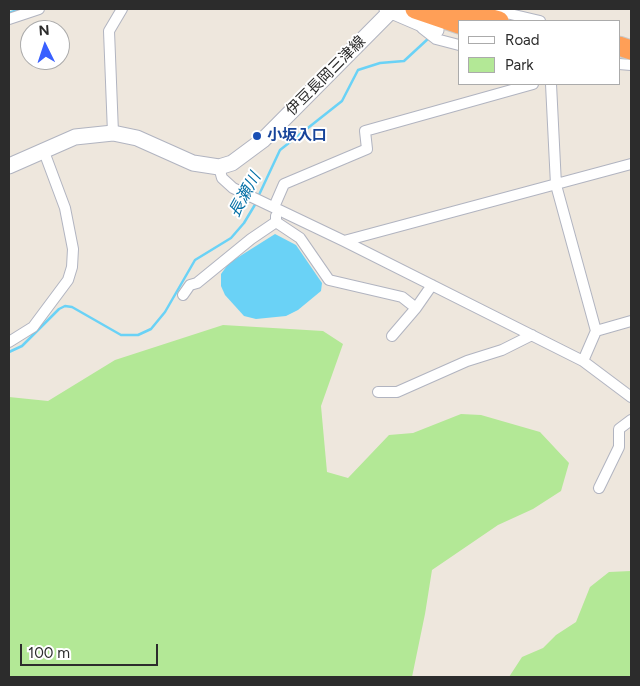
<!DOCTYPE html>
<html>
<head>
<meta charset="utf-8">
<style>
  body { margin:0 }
  #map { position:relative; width:640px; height:686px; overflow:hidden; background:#eee7dd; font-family:Figtree,sans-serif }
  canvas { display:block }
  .frame { position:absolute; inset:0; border:10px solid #2c2c2c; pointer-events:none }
  .legend { position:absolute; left:458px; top:20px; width:162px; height:65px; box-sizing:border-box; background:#fff; border:1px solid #ababab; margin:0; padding:6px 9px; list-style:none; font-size:15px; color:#2c2c2c }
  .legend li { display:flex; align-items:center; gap:10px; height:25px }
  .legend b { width:25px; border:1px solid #ababab }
  .north { position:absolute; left:20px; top:20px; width:50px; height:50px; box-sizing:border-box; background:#fff; border:1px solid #ababab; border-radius:50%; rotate:356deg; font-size:14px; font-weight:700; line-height:20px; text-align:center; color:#2c2c2c }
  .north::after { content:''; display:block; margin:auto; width:18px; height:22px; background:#3960ff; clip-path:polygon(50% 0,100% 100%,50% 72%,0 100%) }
  .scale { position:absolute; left:20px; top:644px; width:138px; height:22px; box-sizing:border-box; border:2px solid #2c2c2c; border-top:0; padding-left:6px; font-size:15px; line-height:18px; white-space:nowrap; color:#2c2c2c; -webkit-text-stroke:4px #fff; paint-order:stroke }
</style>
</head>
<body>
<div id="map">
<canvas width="640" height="686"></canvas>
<div class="frame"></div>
<ul class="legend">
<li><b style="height:6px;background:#fff"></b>Road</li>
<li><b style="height:14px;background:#b3e896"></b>Park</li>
</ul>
<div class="north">N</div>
<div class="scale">100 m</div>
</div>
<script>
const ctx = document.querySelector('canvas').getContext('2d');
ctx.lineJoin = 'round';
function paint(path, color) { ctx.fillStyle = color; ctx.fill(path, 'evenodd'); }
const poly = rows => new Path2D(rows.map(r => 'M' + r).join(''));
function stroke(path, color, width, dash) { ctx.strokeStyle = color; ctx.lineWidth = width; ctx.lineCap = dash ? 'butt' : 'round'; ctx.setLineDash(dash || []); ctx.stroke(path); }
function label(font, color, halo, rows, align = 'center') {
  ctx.font = font + ' Figtree,"Noto Sans JP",sans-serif'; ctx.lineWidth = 4; ctx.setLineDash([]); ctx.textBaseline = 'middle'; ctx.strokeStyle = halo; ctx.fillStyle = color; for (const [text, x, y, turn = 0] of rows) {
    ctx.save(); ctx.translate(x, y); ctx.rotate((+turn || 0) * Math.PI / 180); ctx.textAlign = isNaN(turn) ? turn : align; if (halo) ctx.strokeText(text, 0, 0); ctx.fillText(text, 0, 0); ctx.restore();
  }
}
const green = poly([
  [223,325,323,331,343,344,321,406,327,472,348,478,389,435,413,433,461,414,481,415,540,432,569,463,561,491,533,509,498,525,432,570,425,614,412,677,9,677,9,397,48,401,115,360],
  [631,571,631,677,509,677,522,657,543,648,556,635,576,622,590,587,609,572]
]);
const water = poly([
  [275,234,296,245,322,283,321,291,298,310,286,316,256,319,244,316,225,295,221,286,221,274,229,263]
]);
const stream = poly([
  [9,13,20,9],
  [258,197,280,150,342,101,358,70,380,63,404,61,430,37],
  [9,352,22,346,59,309,65,306,72,307,121,335,138,335,151,329,165,312,195,260,231,238,244,223,256,203]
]);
const minor = poly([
  [489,9,540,21],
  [9,19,39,9],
  [422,28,436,39,459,45],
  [619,64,631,65],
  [551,84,556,185,596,331,583,361],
  [113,133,109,31,122,9],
  [219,167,222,178,233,188,344,241,583,361,631,397],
  [274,207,284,184,367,149,365,131,533,84],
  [276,222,300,238,329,280,402,297,416,308],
  [344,241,631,164],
  [183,295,190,285,197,283,251,239,276,222,276,216],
  [596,331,631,321],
  [392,336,416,308,432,285],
  [9,342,33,327,68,280,72,267,73,249,65,208,43,149],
  [378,392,397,392,467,361,502,350,532,335],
  [599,488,619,447,619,429,631,420]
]);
const secondary = poly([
  [387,9,436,30],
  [9,166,75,137,113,133,137,138,193,163,219,167,232,163,263,140,393,9]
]);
const motorway = poly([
  [415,9,459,24],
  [455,9,499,21],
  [619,46,631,50]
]);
const markers = [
  [257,136,5,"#1a4fb4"]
];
const streetNames = [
  ["伊豆長岡三津線",326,76,-45]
];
const transitNames = [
  ["小坂入口",267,136]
];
const waterNames = [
  ["長瀬川",245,195,-61]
];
paint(green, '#b3e896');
paint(water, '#6ad2f6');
stroke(stream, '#6ad2f6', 2.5);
stroke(minor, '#b1b4c0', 12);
stroke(secondary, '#b1b4c0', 17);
stroke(motorway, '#c8c8c8', 21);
stroke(minor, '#fff', 10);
stroke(secondary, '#fff', 15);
stroke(motorway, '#ff9f57', 19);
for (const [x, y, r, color] of markers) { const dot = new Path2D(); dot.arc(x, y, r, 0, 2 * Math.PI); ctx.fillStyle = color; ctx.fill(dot); stroke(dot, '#fff', 2); }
label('15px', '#2c2c2c', '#fff', streetNames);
label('bold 15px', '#164399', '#fff', transitNames, 'left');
label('italic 16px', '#0570a6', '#fff', waterNames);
</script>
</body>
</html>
